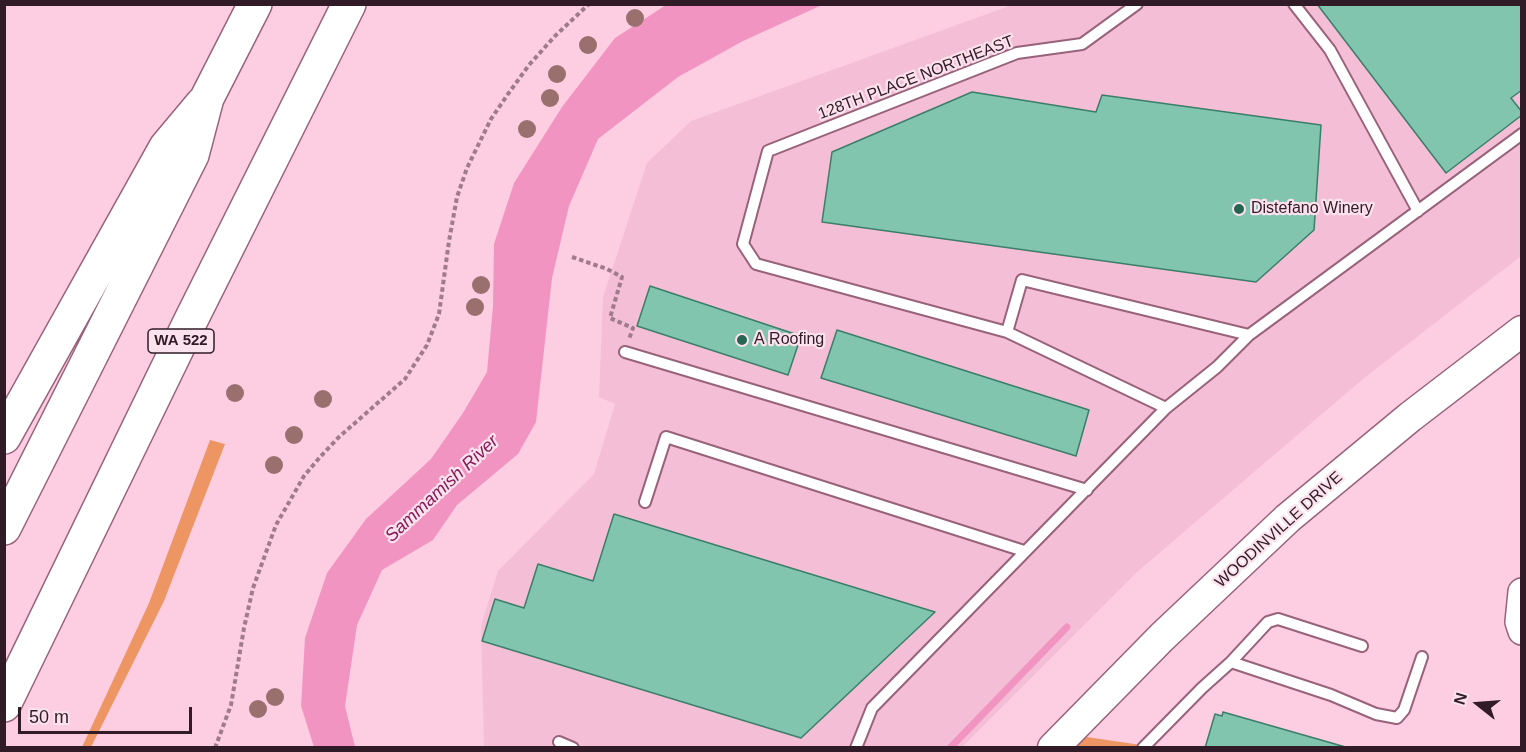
<!DOCTYPE html>
<html>
<head>
<meta charset="utf-8">
<style>
  body { margin:0 }
  #map { position:relative; width:1526px; height:752px; overflow:hidden; background:#fdcde2; font-family:Arial,sans-serif }
  canvas { display:block }
  .frame { position:absolute; inset:0; border:6px solid #311b26; pointer-events:none }
  .north { position:absolute; left:1448px; top:674px; width:60px; height:60px; -webkit-text-stroke:4px #fbe2ec; paint-order:stroke; rotate:287deg; font-size:16px; font-weight:700; line-height:24px; text-align:center; color:#311b26 }
  .north::after { content:''; display:block; margin:auto; width:21px; height:27px; background:#311b26; clip-path:polygon(50% 0,100% 100%,50% 72%,0 100%) }
  .scale { position:absolute; left:18px; top:707px; width:174px; height:27px; box-sizing:border-box; border:3px solid #311b26; border-top:0; padding-left:8px; font-size:18px; line-height:21px; white-space:nowrap; color:#311b26; -webkit-text-stroke:4px #fbe2ec; paint-order:stroke }
</style>
</head>
<body>
<div id="map">
<canvas width="1526" height="752"></canvas>
<div class="frame"></div>
<div class="north">N</div>
<div class="scale">50 m</div>
</div>
<script>
const ctx = document.querySelector('canvas').getContext('2d');
ctx.lineJoin = 'round';
function paint(path, color) { ctx.fillStyle = color; ctx.fill(path, 'evenodd'); }
const poly = rows => new Path2D(rows.map(r => 'M' + r).join(''));
function stroke(path, color, width, dash) { ctx.strokeStyle = color; ctx.lineWidth = width; ctx.lineCap = dash ? 'butt' : 'round'; ctx.setLineDash(dash || []); ctx.stroke(path); }
function label(font, color, halo, rows, align = 'center') {
  ctx.font = font + ' Arial,sans-serif'; ctx.lineWidth = 4.5; ctx.setLineDash([]); ctx.textBaseline = 'middle'; ctx.strokeStyle = halo; ctx.fillStyle = color; for (const [text, x, y, turn = 0] of rows) {
    ctx.save(); ctx.translate(x, y); ctx.rotate((+turn || 0) * Math.PI / 180); ctx.textAlign = isNaN(turn) ? turn : align; if (halo) ctx.strokeText(text, 0, 0); ctx.fillText(text, 0, 0); ctx.restore();
  }
}
const built = poly([
  [1012,5,1521,5,1521,256,1363,379,1137,572,962,747,484,747,481,626,498,571,594,474,615,404,599,397,603,297,647,163,691,121]
]);
const forest = poly([
  [210,440,225,444,164,601,91,747,82,747,149,603],
  [1066,734,1155,747,1053,748]
]);
const water = poly([
  [666,5,822,5,743,41,678,77,598,139,569,206,552,278,536,422,518,454,457,505,433,540,382,570,357,625,345,706,355,747,314,747,301,706,305,638,327,573,366,519,431,459,463,413,487,372,493,306,494,244,514,183,562,107,615,38]
]);
const stream = poly([
  [950,748,1067,627]
]);
const building = poly([
  [1317,4,1522,4,1522,90,1511,98,1522,112,1522,115,1446,173,1317,4],
  [972,92,1096,112,1102,95,1321,125,1314,230,1256,282,822,222,832,152,972,92],
  [650,286,801,336,788,375,637,326,650,286],
  [837,330,1089,410,1076,456,821,378,837,330],
  [614,514,935,612,801,738,482,641,495,599,524,608,538,564,593,581,614,514],
  [1223,712,1349,748,1205,748,1215,714,1222,716,1223,712]
]);
const path = poly([
  [572,257,607,269,622,277,610,318,633,328,629,339],
  [215,748,231,705,244,628,253,588,276,525,304,476,320,457,339,437,405,379,427,345,439,314,449,241,457,197,467,168,491,119,508,94,529,65,555,36,589,4]
]);
const service = poly([
  [1294,4,1330,50,1418,211],
  [1007,332,756,264,743,244,768,151,1017,53,1082,44,1137,4],
  [625,352,1087,490],
  [1166,408,1007,332,1022,280,1249,335],
  [645,502,666,437,1024,551],
  [1231,662,1268,622,1278,619,1362,646],
  [559,742,573,748],
  [856,748,872,708,1166,408,1217,367,1249,335,1522,134],
  [1143,748,1202,688,1231,662,1331,695,1376,714,1397,718,1404,710,1422,657]
]);
const tertiary = poly([
  [1522,592,1519,622,1522,631]
]);
const secondary = poly([
  [1053,748,1162,637,1288,518,1410,417,1522,331]
]);
const motorway = poly([
  [4,437,166,147,202,104],
  [4,528,192,155,207,98,255,4],
  [4,705,190,322,349,4]
]);
const trees = [
  [635,18],
  [588,45],
  [557,74],
  [550,98],
  [527,129],
  [481,285],
  [475,307],
  [235,393],
  [323,399],
  [294,435],
  [274,465],
  [275,697],
  [258,709]
];
const markers = [
  [1239,209,6,"#256552"],
  [742,340,6,"#256552"]
];
const shields = [
  [181,341,66]
];
const shieldNames = [
  ["WA 522",181,341]
];
const streetNames = [
  ["128TH PLACE NORTHEAST",916,78,-21],
  ["WOODINVILLE DRIVE",1279,530,-42]
];
const poiNames = [
  ["Distefano Winery",1251,209],
  ["A Roofing",754,340]
];
const waterNames = [
  ["Sammamish River",442,489,-43]
];
paint(built, '#f4bfd6');
paint(forest, '#ed9663');
paint(water, '#f294c1');
stroke(stream, '#f294c1', 7);
paint(building, '#82c5ae');
stroke(building, '#3b7e69', 1.5);
stroke(service, '#98627b', 14);
stroke(tertiary, '#98627b', 30);
stroke(secondary, '#98627b', 33);
stroke(motorway, '#98627b', 36);
stroke(path, '#9f7b8b', 4, [4.5, 3]);
stroke(service, '#fff', 10);
stroke(tertiary, '#fff', 27);
stroke(secondary, '#fff', 30);
stroke(motorway, '#fff', 33);
ctx.fillStyle = '#99706e';
for (const [x, y] of trees) { ctx.beginPath(); ctx.arc(x, y, 9, 0, 2 * Math.PI); ctx.fill(); }
for (const [x, y, r, color] of markers) { const dot = new Path2D(); dot.arc(x, y, r, 0, 2 * Math.PI); ctx.fillStyle = color; ctx.fill(dot); stroke(dot, '#fbe2ec', 2); }
for (const [x, y, w] of shields) { const box = new Path2D(); box.roundRect(x - w / 2, y - 12, w, 24, 4.5); ctx.fillStyle = '#fbe2ec'; ctx.fill(box); stroke(box, '#311b26', 1.5); }
label('bold 15px', '#311b26', null, shieldNames);
label('16px', '#311b26', '#fbe2ec', streetNames);
label('16px', '#311b26', '#fbe2ec', poiNames, 'left');
label('italic 18px', '#861959', '#fbe2ec', waterNames);
</script>
</body>
</html>
